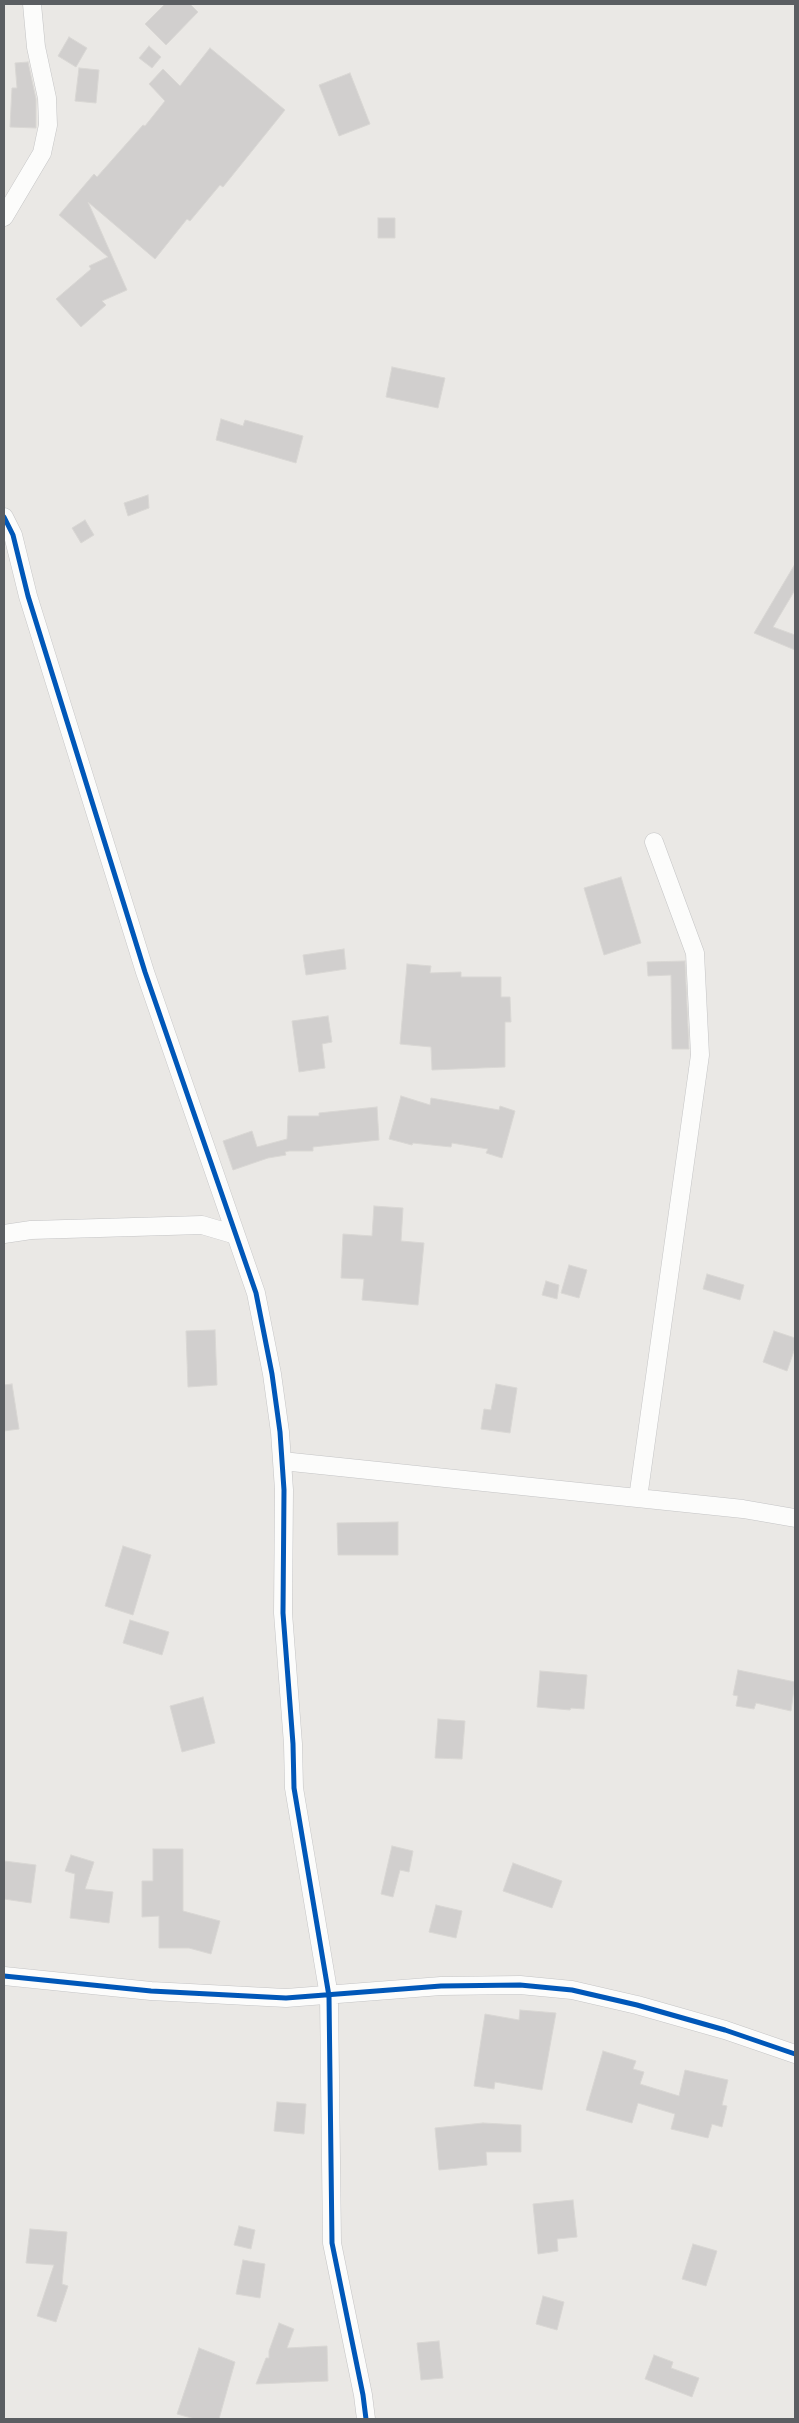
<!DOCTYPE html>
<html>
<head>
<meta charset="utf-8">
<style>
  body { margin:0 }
  #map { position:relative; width:799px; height:2423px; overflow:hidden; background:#eae8e5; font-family:"Archivo Narrow",sans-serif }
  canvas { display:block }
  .frame { position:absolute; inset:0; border:5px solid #5b5e62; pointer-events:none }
</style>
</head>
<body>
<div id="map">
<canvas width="799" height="2423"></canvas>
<div class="frame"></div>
</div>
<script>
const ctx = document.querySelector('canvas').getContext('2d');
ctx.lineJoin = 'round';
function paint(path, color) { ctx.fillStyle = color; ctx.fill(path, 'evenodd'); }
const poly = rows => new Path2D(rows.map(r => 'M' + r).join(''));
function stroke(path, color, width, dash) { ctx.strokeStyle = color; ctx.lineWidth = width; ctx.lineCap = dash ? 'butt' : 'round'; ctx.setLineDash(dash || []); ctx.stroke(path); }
const building = poly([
  [165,4,190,4,198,12,166,45,145,24,165,4],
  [69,37,87,48,76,67,58,56,69,37],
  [149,46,161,57,152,68,139,58,149,46],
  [210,48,285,110,223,187,220,185,190,221,187,219,155,259,88,202,127,290,102,301,106,305,81,327,56,299,91,269,89,266,108,257,59,215,94,174,97,177,143,125,145,126,165,101,149,84,163,69,180,86,210,48],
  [28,62,36,99,36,128,10,127,12,88,17,88,15,63,28,62],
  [79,68,99,70,96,103,75,101,79,68],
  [350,73,370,124,339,136,319,85,350,73],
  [378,218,395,218,395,238,378,238,378,218],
  [392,367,445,378,438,408,386,397,392,367],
  [221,419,243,426,245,420,303,436,296,463,216,440,221,419],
  [148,495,149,508,128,516,124,503,148,495],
  [85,520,94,535,81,543,72,528,85,520],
  [795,564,795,590,773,627,795,635,795,650,754,633,795,564],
  [621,877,641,943,604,955,584,888,621,877],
  [344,949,346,969,306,975,303,955,344,949],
  [685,961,689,1049,672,1049,671,975,648,976,647,962,685,961],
  [407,964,431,966,430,973,461,972,461,977,501,977,501,997,510,997,511,1022,505,1022,505,1067,432,1070,431,1047,400,1044,407,964],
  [328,1016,332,1042,322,1044,325,1068,299,1072,292,1021,328,1016],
  [401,1096,430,1105,431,1098,499,1110,500,1106,515,1111,502,1158,486,1153,488,1149,452,1143,451,1147,413,1143,412,1145,389,1139,401,1096],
  [377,1107,379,1140,313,1147,313,1151,289,1151,285,1152,286,1155,268,1158,233,1170,223,1141,252,1131,257,1147,287,1139,288,1116,319,1116,319,1113,377,1107],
  [374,1206,403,1208,401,1241,424,1243,418,1305,362,1300,364,1279,341,1278,343,1234,372,1236,374,1206],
  [569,1265,587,1270,579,1298,561,1293,569,1265],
  [707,1274,744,1285,740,1300,703,1289,707,1274],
  [546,1281,559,1285,557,1299,542,1295,546,1281],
  [215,1330,217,1385,188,1387,186,1331,215,1330],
  [774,1331,795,1338,795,1348,787,1371,763,1362,774,1331],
  [12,1384,19,1429,4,1431,4,1385,12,1384],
  [496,1384,517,1388,510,1433,481,1429,484,1409,491,1410,496,1384],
  [398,1522,398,1555,338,1555,337,1523,398,1522],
  [123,1546,151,1555,133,1615,105,1606,123,1546],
  [130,1620,169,1632,162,1655,123,1643,130,1620],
  [738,1670,795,1682,791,1711,756,1703,754,1709,736,1706,738,1696,733,1695,738,1670],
  [540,1671,587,1675,584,1709,571,1708,570,1710,537,1707,540,1671],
  [203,1697,215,1743,182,1752,170,1706,203,1697],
  [438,1719,465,1721,462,1759,435,1758,438,1719],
  [392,1846,413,1851,409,1872,400,1870,393,1897,381,1894,392,1846],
  [153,1849,183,1849,183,1911,220,1921,211,1954,189,1948,159,1948,159,1916,142,1917,142,1881,153,1881,153,1849],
  [71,1855,94,1862,85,1889,113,1892,109,1923,70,1918,75,1874,65,1871,71,1855],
  [4,1861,36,1865,31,1903,4,1899,4,1861],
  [513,1863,562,1881,552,1908,503,1891,513,1863],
  [436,1905,462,1911,456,1938,429,1932,436,1905],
  [520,2010,556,2013,542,2090,495,2082,494,2089,474,2086,485,2014,519,2020,520,2010],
  [603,2051,636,2061,633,2069,644,2072,640,2084,679,2096,685,2070,728,2080,722,2105,727,2106,722,2127,712,2124,708,2138,671,2129,675,2114,638,2103,632,2123,586,2110,603,2051],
  [277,2102,306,2104,304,2134,274,2131,277,2102],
  [483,2123,521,2125,521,2152,486,2152,487,2165,439,2170,435,2128,483,2123],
  [573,2200,577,2237,557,2239,558,2251,538,2254,533,2204,573,2200],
  [239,2226,255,2230,251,2249,234,2245,239,2226],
  [30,2229,67,2232,62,2284,68,2286,56,2322,37,2316,54,2265,26,2263,30,2229],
  [693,2244,717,2251,706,2286,682,2279,693,2244],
  [243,2260,265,2264,260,2298,236,2294,243,2260],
  [543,2296,564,2302,557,2330,536,2324,543,2296],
  [279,2323,294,2329,287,2348,327,2346,328,2381,256,2384,266,2358,269,2358,269,2351,279,2323],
  [439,2341,443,2378,421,2380,417,2343,439,2341],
  [199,2348,235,2362,219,2419,195,2419,177,2414,199,2348],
  [654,2355,673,2362,671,2368,699,2378,692,2397,645,2379,654,2355]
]);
const minor = poly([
  [4,217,42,153,48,125,47,98,36,47,32,4],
  [4,517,13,535,28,596,145,972,256,1293,272,1374,280,1432,284,1490,283,1613,293,1744,294,1788,329,1996,332,2243,363,2395,366,2419],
  [4,1234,31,1230,202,1225,236,1235],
  [282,1461,743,1509,795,1518],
  [638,1498,700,1055,695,953,654,842],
  [4,1976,151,1991,286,1998,441,1986,520,1985,572,1990,637,2005,725,2030,795,2054]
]);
const cycleway = poly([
  [4,517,13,535,28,596,145,972,256,1293,272,1374,280,1432,284,1490,283,1613,293,1744,294,1788,329,1996,332,2243,363,2395,366,2419],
  [4,1976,151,1991,286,1998,441,1986,520,1985,572,1990,637,2005,725,2030,795,2054]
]);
paint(building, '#d1cfce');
stroke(building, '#d9d7d4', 1);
stroke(minor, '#c4c4c5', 19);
stroke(minor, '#fcfcfb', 18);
stroke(cycleway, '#0057b8', 5);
</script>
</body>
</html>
